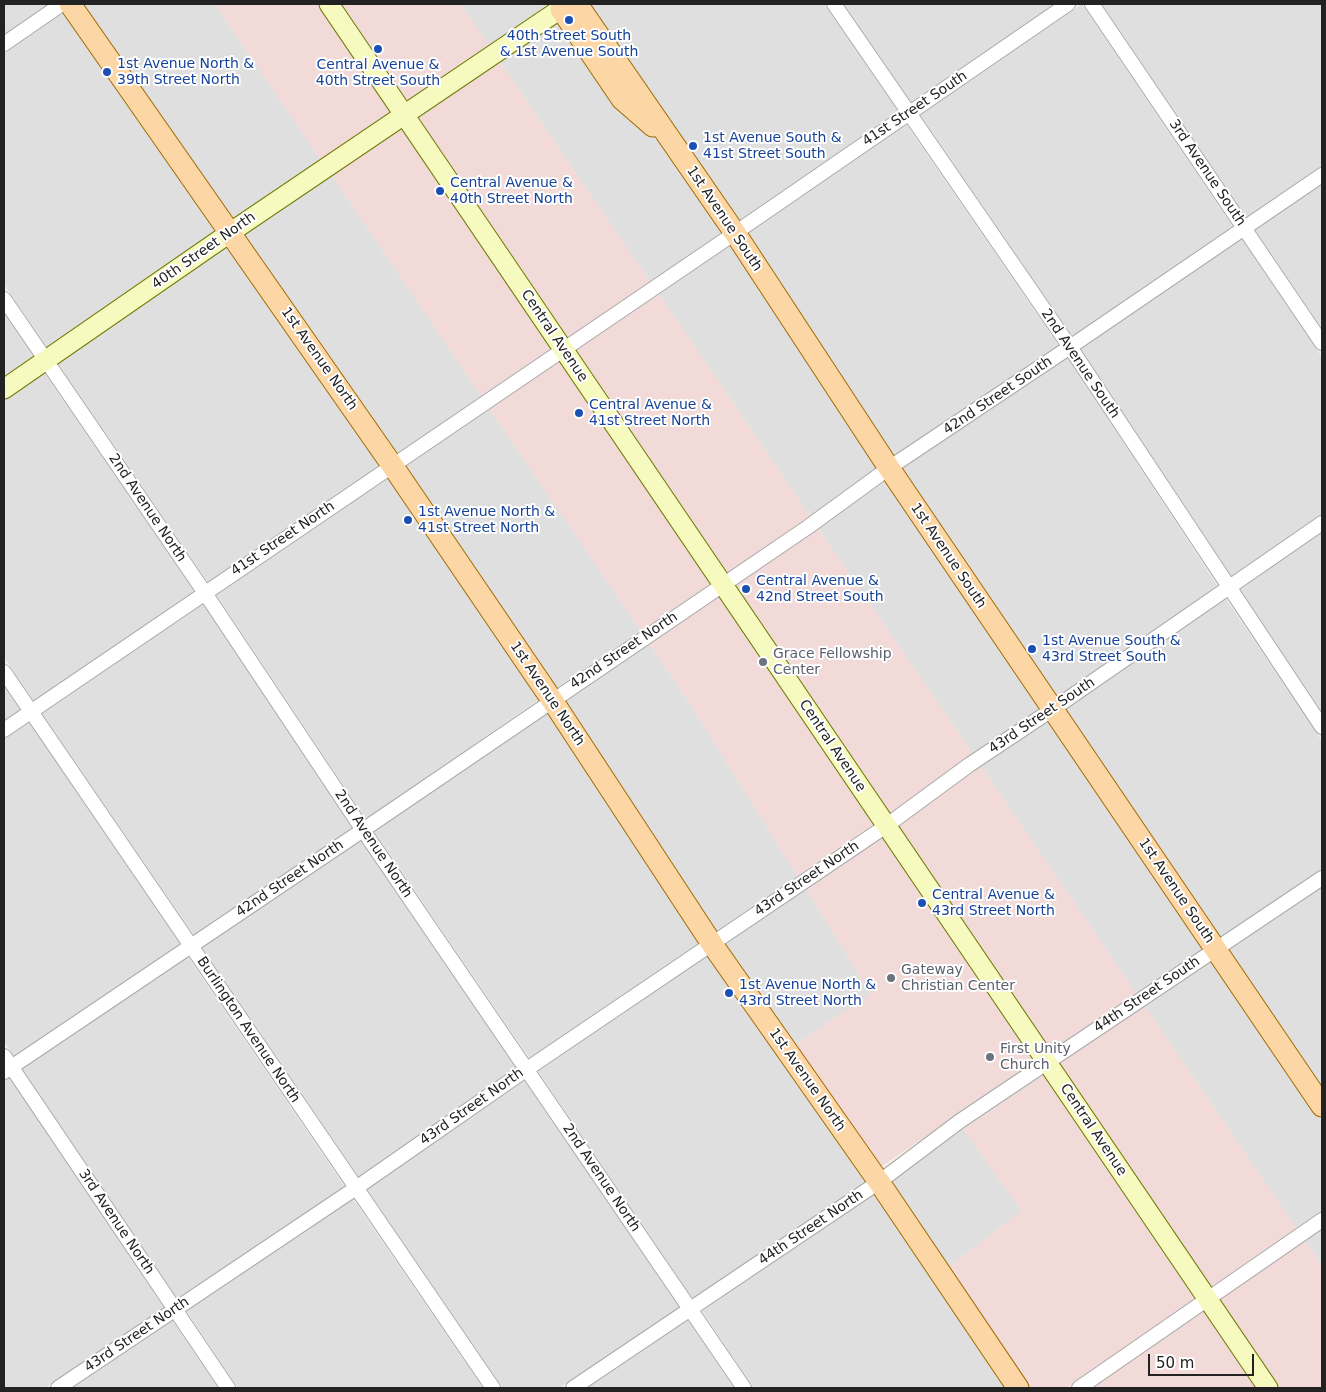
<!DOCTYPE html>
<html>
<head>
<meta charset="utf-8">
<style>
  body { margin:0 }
  #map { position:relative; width:1326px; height:1392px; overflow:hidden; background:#f2efe9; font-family:"DejaVu Sans",sans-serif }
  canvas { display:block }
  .frame { position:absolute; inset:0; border:5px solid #222; pointer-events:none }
  .scale { position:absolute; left:1148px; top:1354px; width:106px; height:22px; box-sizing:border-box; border:2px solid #222; border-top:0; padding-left:6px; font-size:15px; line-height:18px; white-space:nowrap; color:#222; -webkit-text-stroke:4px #fff; paint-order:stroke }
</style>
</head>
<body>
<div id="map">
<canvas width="1326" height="1392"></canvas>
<div class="frame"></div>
<div class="scale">50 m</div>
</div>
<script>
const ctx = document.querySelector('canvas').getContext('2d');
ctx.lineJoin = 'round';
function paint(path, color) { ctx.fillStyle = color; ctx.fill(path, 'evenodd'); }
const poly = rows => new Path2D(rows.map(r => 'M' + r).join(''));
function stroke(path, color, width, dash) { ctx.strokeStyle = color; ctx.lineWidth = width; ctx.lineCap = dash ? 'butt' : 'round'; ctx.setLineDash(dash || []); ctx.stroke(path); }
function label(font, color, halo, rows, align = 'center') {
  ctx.font = font + ' "DejaVu Sans",sans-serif'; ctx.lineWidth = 4; ctx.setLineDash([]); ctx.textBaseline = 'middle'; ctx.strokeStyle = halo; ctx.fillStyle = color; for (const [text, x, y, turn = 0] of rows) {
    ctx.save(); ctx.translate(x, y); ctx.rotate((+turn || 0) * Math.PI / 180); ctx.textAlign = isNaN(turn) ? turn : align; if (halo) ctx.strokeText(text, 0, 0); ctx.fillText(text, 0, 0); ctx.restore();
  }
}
const residential = poly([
  [4,4,49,4,4,35],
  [80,4,215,4,322,162,233,222],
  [460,4,555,4,491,48],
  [587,4,824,4,898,111,737,223],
  [844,4,1055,4,911,102],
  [1082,4,1233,227,1073,337,920,114],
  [1102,4,1322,4,1322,166,1247,218],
  [572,10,724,232,650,282,499,60],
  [65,11,220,231,49,350,4,284,4,53],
  [906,124,1059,346,891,458,745,235],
  [331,174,481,396,395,455,242,234],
  [1322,184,1322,328,1255,230],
  [1242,239,1322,357,1322,514,1232,577,1081,349],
  [228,243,381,464,208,582,57,362],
  [732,244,878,467,810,516,659,294],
  [4,313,35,359,4,380],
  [1068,358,1218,587,1056,699,900,470],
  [43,371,194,591,34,701,4,657,4,398],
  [489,408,641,631,555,689,403,467],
  [389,476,541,698,366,819,216,594],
  [886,479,1043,708,973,754,818,528],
  [1322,532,1322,712,1240,590],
  [1226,599,1322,741,1322,869,1219,938,1064,711],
  [203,603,352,828,194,935,42,713],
  [649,643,691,705,798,877,715,933,563,701],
  [4,686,20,710,4,721],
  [549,711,701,943,530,1059,374,831],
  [1051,720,1205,948,1136,993,981,766],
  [29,722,180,944,14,1057,4,1041,4,739],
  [361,840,516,1068,359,1177,202,947],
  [1322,887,1322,1092,1227,951],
  [806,889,871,994,793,1046,723,946],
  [709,955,868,1181,693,1299,538,1071],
  [188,957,345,1187,177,1298,22,1069],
  [1213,960,1322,1121,1322,1212,1297,1229,1144,1005],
  [9,1078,164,1308,45,1388,4,1388,4,1081],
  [524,1080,680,1308,559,1388,503,1388,367,1189],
  [963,1129,1022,1211,947,1268,890,1183],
  [876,1193,1008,1388,754,1388,702,1311],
  [353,1199,483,1388,238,1388,186,1310],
  [1322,1229,1322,1266,1305,1241],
  [172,1320,218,1388,71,1388],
  [688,1320,734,1388,586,1388]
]);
const commercial = poly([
  [215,4,319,4,394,114,322,162],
  [339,4,460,4,491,48,407,105],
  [499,60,650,282,566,339,415,117],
  [402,126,552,348,481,396,331,174],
  [659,294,810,516,726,574,574,351],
  [560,360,712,583,641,631,489,408],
  [818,528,973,754,889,815,734,586],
  [720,595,876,824,798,877,691,705,649,643],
  [981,766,1136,993,1050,1053,897,827],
  [884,836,1036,1062,879,1168,793,1046,871,994,806,889],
  [1144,1005,1297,1229,1210,1288,1058,1065],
  [1045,1074,1197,1298,1066,1388,1028,1388,947,1268,1022,1211,963,1129],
  [1305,1241,1322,1266,1322,1388,1278,1388,1218,1300],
  [1205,1310,1258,1388,1091,1388]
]);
const street = poly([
  [834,4,1070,347,1322,727],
  [1092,4,1322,343],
  [4,44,62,4],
  [4,299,205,593,363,830,744,1388],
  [4,672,493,1388],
  [4,730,735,233,1068,4],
  [4,1056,228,1388],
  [4,1072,363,830,808,527,889,468,1070,347,1322,175],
  [58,1388,356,1188,527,1069,886,826,969,765,1053,709,1322,523],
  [573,1388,879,1182,960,1121,1322,878],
  [1079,1388,1322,1220]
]);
const secondary = poly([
  [329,4,1268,1388],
  [4,389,231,232,568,4]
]);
const primary = poly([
  [70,4,392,465,552,700,712,944,879,1182,1018,1388],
  [577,4,735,233,889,468,1322,1106],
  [561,9,622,99,653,126]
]);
const markers = [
  [569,20,5,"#1a4fb4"],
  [378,49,5,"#1a4fb4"],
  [107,72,5,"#1a4fb4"],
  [693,146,5,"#1a4fb4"],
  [440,191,5,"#1a4fb4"],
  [579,413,5,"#1a4fb4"],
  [408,520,5,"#1a4fb4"],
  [746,589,5,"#1a4fb4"],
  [1032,649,5,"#1a4fb4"],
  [763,662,5,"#6b7280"],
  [922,903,5,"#1a4fb4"],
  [891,978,5,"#6b7280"],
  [729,993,5,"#1a4fb4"],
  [990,1057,5,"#6b7280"]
];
const transitNames = [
  ["40th Street South",569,36,"center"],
  ["& 1st Avenue South",569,52,"center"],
  ["1st Avenue North &",117,64],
  ["39th Street North",117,80],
  ["Central Avenue &",378,65,"center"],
  ["40th Street South",378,81,"center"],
  ["1st Avenue South &",703,138],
  ["41st Street South",703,154],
  ["Central Avenue &",450,183],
  ["40th Street North",450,199],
  ["Central Avenue &",589,405],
  ["41st Street North",589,421],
  ["1st Avenue North &",418,512],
  ["41st Street North",418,528],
  ["Central Avenue &",756,581],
  ["42nd Street South",756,597],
  ["1st Avenue South &",1042,641],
  ["43rd Street South",1042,657],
  ["Central Avenue &",932,895],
  ["43rd Street North",932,911],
  ["1st Avenue North &",739,985],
  ["43rd Street North",739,1001]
];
const streetNames = [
  ["41st Street South",915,109,-34],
  ["3rd Avenue South",1207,173,56],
  ["1st Avenue South",724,219,56],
  ["40th Street North",204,251,-35],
  ["Central Avenue",554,336,56],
  ["1st Avenue North",319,359,55],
  ["2nd Avenue South",1080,364,56],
  ["42nd Street South",998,396,-34],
  ["2nd Avenue North",147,508,56],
  ["41st Street North",283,539,-34],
  ["1st Avenue South",948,556,56],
  ["42nd Street North",624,651,-34],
  ["1st Avenue North",547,694,56],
  ["43rd Street South",1042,716,-34],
  ["Central Avenue",832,746,56],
  ["2nd Avenue North",373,844,56],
  ["42nd Street North",290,879,-34],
  ["43rd Street North",807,879,-34],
  ["1st Avenue South",1176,891,56],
  ["44th Street South",1147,995,-34],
  ["Burlington Avenue North",248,1030,56],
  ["1st Avenue North",807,1080,55],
  ["43rd Street North",472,1107,-35],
  ["Central Avenue",1093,1130,56],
  ["2nd Avenue North",601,1178,56],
  ["3rd Avenue North",116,1222,56],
  ["44th Street North",811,1228,-34],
  ["43rd Street North",137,1335,-34]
];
const worshipNames = [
  ["Grace Fellowship",773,654],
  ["Center",773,670],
  ["Gateway",901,970],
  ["Christian Center",901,986],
  ["First Unity",1000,1049],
  ["Church",1000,1065]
];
paint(residential, '#e0dfdf');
paint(commercial, '#f2dad9');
stroke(street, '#a9a9a9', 16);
stroke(secondary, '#707d05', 21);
stroke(primary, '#a06b00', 23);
stroke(street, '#fff', 14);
stroke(secondary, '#f7fabf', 19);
stroke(primary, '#fcd6a4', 21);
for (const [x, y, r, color] of markers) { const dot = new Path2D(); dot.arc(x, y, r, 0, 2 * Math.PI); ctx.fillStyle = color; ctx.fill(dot); stroke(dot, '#fff', 2); }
label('14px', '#164399', '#fff', transitNames, 'left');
label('14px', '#222', '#fff', streetNames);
label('14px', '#5b616d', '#fff', worshipNames, 'left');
</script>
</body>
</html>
